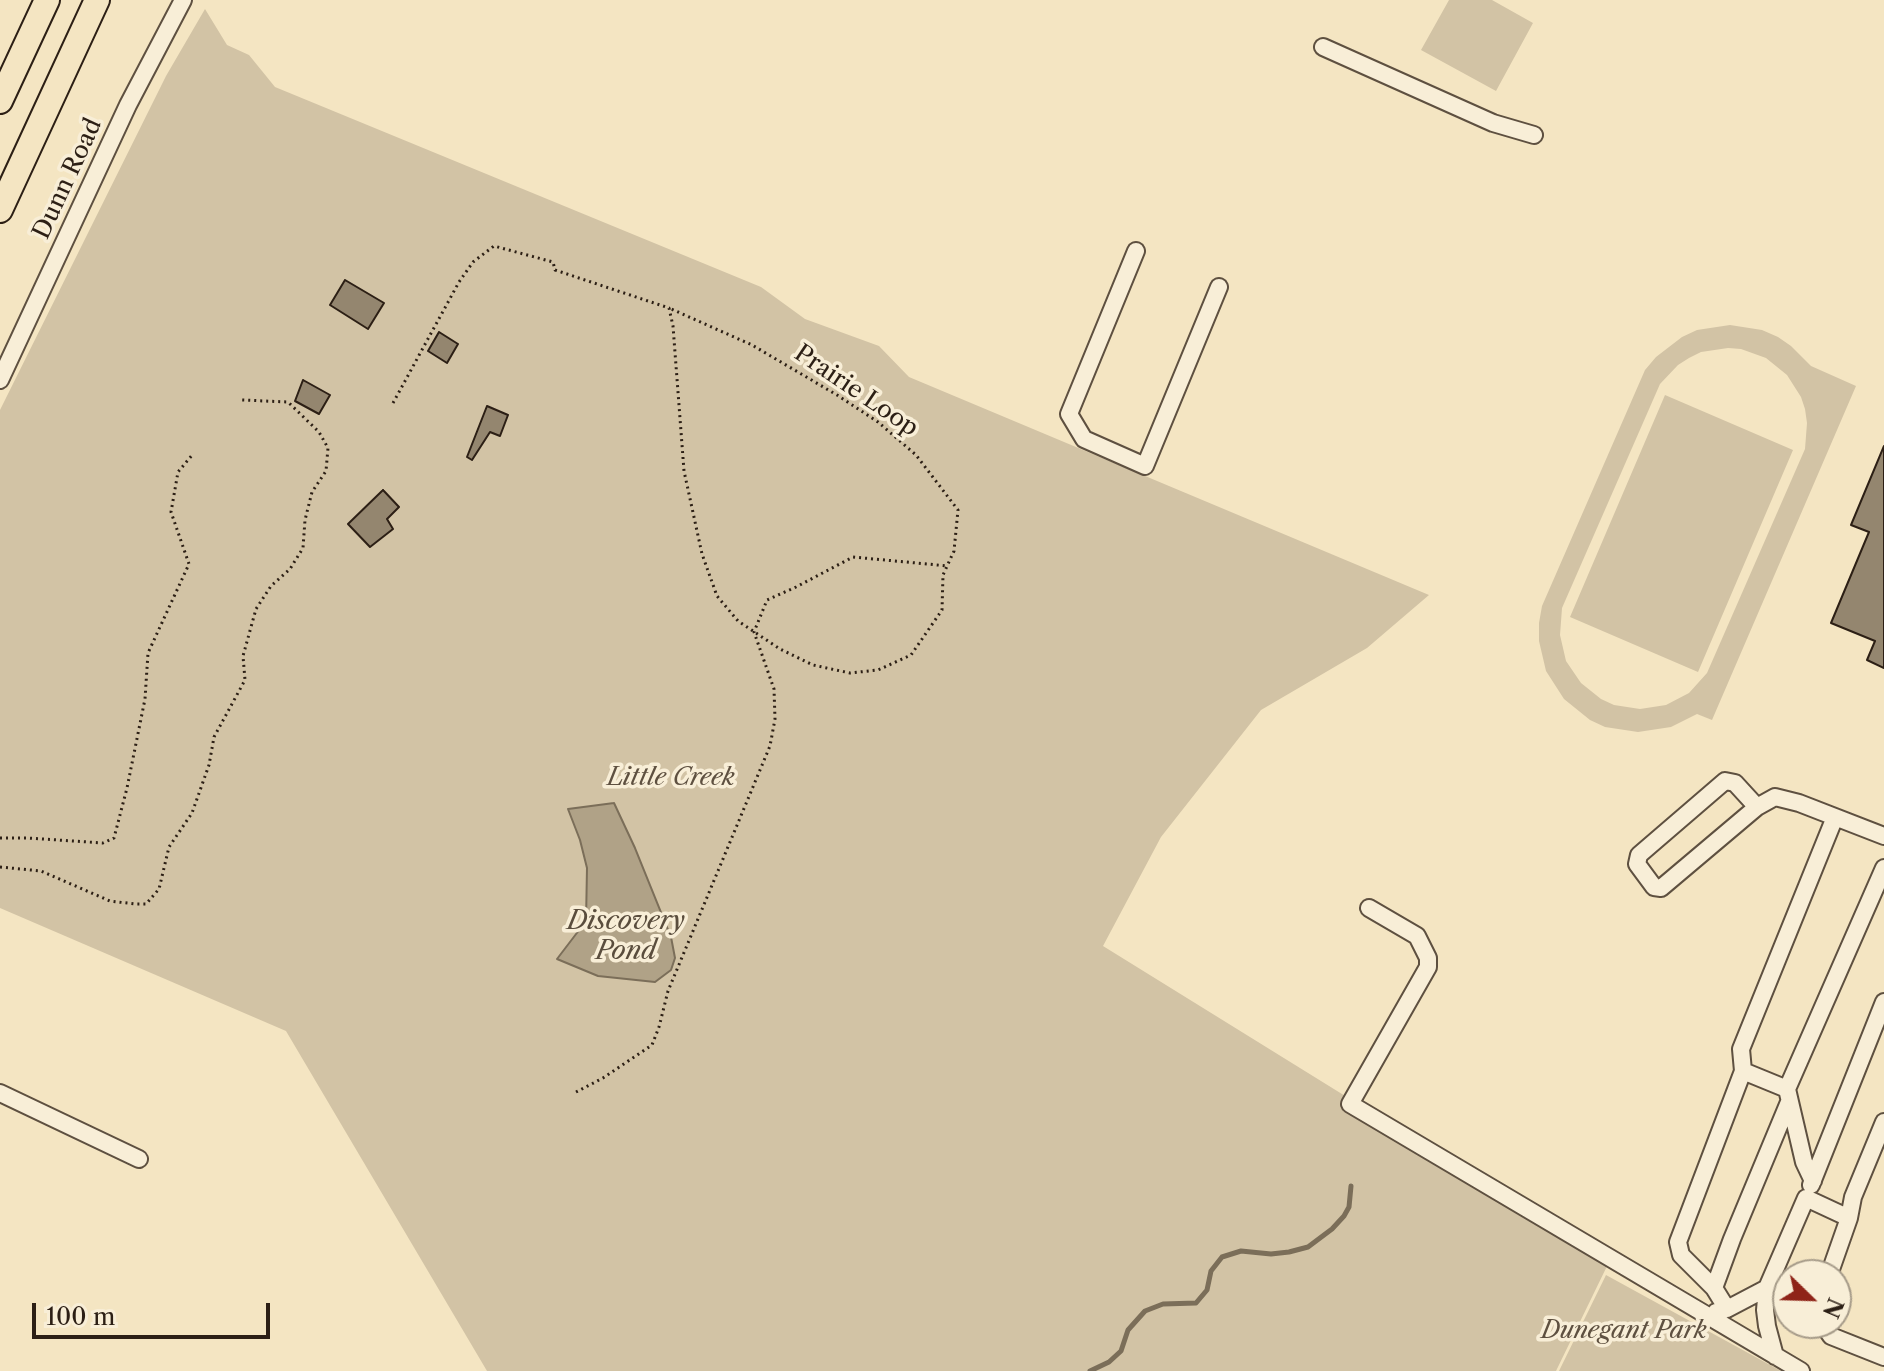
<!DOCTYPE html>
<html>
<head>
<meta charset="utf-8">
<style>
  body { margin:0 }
  #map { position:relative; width:1884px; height:1371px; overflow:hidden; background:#f4e5c2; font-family:"Libre Caslon Text",serif }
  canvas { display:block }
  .north { position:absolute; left:1772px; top:1259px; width:80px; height:80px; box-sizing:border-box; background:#f8eed7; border:2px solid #a69b89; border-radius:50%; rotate:113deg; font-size:22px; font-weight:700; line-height:32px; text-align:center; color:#2c1f15 }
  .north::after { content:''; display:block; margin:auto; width:28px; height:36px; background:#8f2418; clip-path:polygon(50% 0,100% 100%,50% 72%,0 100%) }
  .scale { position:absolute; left:32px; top:1303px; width:238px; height:36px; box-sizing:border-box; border:4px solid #2c1f15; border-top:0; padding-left:10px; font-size:24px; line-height:28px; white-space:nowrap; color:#2c1f15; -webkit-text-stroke:6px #f8eed7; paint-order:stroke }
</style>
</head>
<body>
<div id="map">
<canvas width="1884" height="1371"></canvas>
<div class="north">N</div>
<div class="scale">100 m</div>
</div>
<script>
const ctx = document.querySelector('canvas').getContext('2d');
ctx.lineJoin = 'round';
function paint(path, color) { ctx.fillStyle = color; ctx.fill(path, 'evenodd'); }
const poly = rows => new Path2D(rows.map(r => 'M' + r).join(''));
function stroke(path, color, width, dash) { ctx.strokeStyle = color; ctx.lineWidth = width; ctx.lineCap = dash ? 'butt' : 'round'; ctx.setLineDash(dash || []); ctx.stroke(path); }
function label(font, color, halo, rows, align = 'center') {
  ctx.font = font + ' "Libre Caslon Text",serif'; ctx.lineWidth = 7; ctx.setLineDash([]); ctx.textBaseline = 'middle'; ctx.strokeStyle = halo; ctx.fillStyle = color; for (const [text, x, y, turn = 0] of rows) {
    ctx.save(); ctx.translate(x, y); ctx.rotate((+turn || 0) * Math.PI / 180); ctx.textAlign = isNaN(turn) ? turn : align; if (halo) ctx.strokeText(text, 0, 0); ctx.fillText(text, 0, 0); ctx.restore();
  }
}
const green = poly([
  [1449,0,1492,0,1533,23,1496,91,1421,50],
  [205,9,227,45,249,55,275,87,761,287,805,319,879,346,909,377,1429,595,1367,648,1261,710,1161,837,1103,946,1610,1260,1556,1371,487,1371,286,1031,0,908,0,410,166,76],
  [1730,325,1762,330,1778,337,1791,346,1811,366,1856,386,1712,720,1697,714,1671,727,1638,732,1605,727,1590,720,1564,699,1546,671,1539,641,1539,623,1542,606,1645,370,1656,357,1682,337,1697,330],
  [1728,348,1741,349,1766,358,1787,375,1801,397,1805,409,1807,423,1805,449,1707,673,1689,693,1666,705,1640,709,1614,705,1601,699,1581,683,1566,661,1560,635,1562,608,1660,384,1678,365,1689,358,1701,352],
  [1665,395,1793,450,1698,672,1570,617],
  [1606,1275,1781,1371,1559,1371]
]);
const water = poly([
  [614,803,635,848,671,937,675,958,671,970,655,982,598,976,557,959,586,921,587,868,580,840,568,809,614,803]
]);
const stream = poly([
  [1090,1371,1109,1362,1121,1351,1128,1330,1145,1311,1163,1304,1196,1303,1207,1290,1211,1271,1222,1257,1241,1251,1271,1254,1289,1252,1308,1247,1332,1229,1344,1216,1349,1207,1351,1186]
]);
const building = poly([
  [345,280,384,303,368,329,330,305,345,280],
  [439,332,458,344,447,363,428,351,439,332],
  [303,380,330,395,319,414,295,401,303,380],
  [487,406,508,415,500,436,490,432,472,460,467,457,487,406],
  [1884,446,1884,668,1867,660,1875,641,1831,623,1869,532,1851,525,1884,446],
  [383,490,399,507,387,519,393,529,370,547,348,524,383,490]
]);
const path = poly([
  [393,403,459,282,473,262,494,246,553,262,555,270,669,308,673,326,684,471,702,554,717,596,738,621,780,649,813,665,850,673,878,670,911,655,942,610,943,575,954,551,958,510,916,455,878,422,837,395,752,345,669,308],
  [0,838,28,838,103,843,114,838,127,788,145,699,148,653,189,564,171,512,178,472,193,454],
  [0,867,41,871,110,901,135,904,146,904,159,889,169,847,192,813,209,765,214,737,245,680,243,656,256,609,271,586,290,569,303,548,305,520,312,492,326,471,328,448,319,432,288,402,242,400],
  [576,1092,603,1078,652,1045,659,1027,668,991,770,746,775,719,774,689,754,632,767,600,796,587,853,557,948,566]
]);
const minor = poly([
  [1323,47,1493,123,1534,135],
  [1136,251,1069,414,1084,439,1145,466,1219,287],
  [0,380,128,105,183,0],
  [1757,807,1735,783,1725,781,1639,855,1637,864,1654,887,1661,888,1757,807,1775,797,1799,803,1884,836],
  [1369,908,1417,936,1428,958,1428,967,1350,1104,1801,1371],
  [1743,1071,1787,1089],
  [0,1093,139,1159],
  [1813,1181,1804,1162,1787,1089,1884,868],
  [1811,1185,1884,1002],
  [1829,1275,1849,1218],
  [1714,1288,1732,1239,1789,1102],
  [1767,1288,1806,1198,1849,1218,1853,1197,1884,1122],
  [1727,1309,1714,1288,1681,1255,1678,1242,1743,1071,1741,1049,1835,817],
  [1716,1312,1727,1309,1767,1288,1765,1310,1767,1326,1775,1356],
  [1822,1323,1831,1336,1884,1357]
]);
const highway = poly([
  [0,101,47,0],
  [0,210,97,0]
]);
const streetNames = [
  ["Dunn Road",68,179,-65],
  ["Prairie Loop",856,391,34]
];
const parkNames = [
  ["Little Creek",671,778],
  ["Dunegant Park",1624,1331]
];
const waterNames = [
  ["Discovery",626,921],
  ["Pond",626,951]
];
paint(green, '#d2c3a5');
paint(water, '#b0a287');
stroke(water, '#7b6e59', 2);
stroke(stream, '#7b6e59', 5);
paint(building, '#94866f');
stroke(building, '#2c1f15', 2);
stroke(minor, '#5e5040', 20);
stroke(highway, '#2c1f15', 28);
stroke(path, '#2c1f15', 3, [2, 4]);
stroke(minor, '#f8eed7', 16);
stroke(highway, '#f4e5c2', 24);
label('24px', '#2c1f15', '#f8eed7', streetNames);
label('italic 24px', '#5e5040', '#f8eed7', parkNames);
label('italic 26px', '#5a4d3d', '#f8eed7', waterNames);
</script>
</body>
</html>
